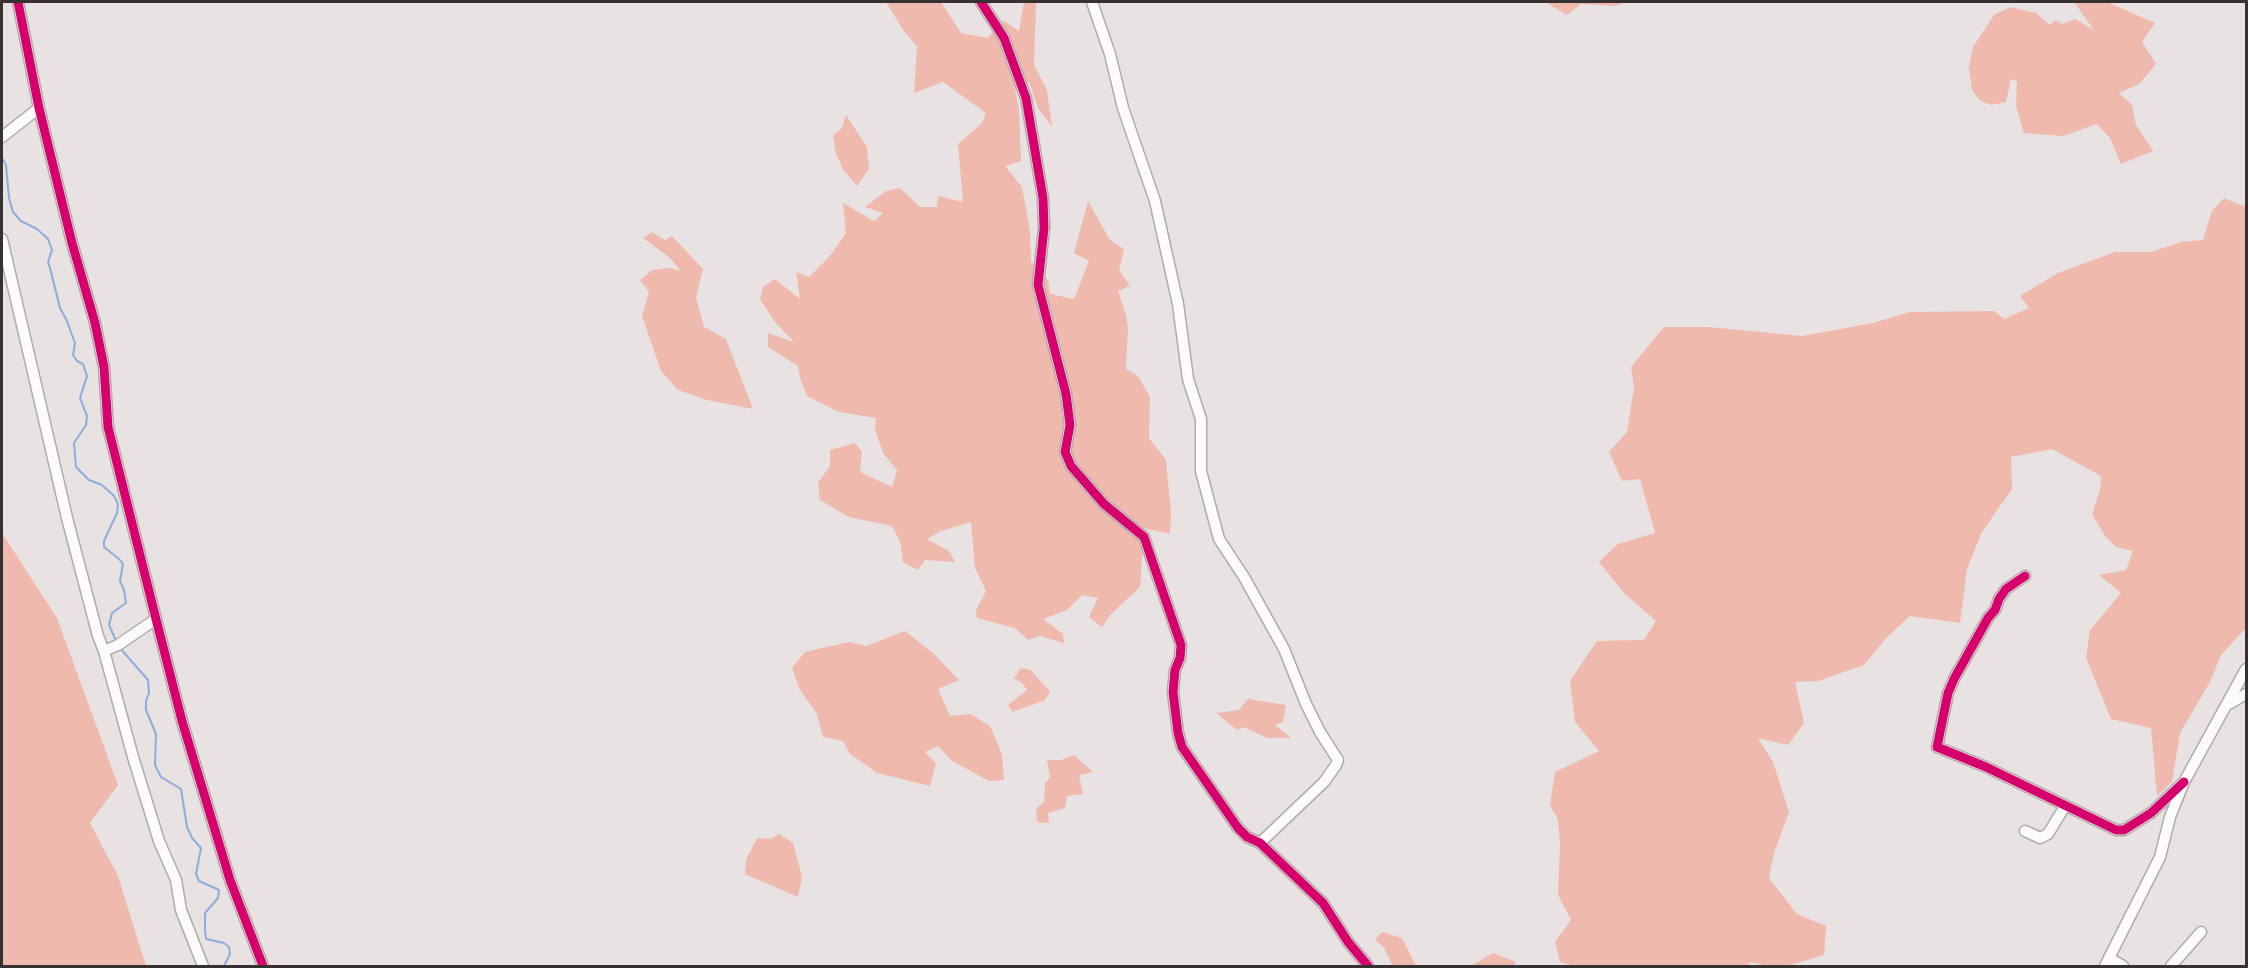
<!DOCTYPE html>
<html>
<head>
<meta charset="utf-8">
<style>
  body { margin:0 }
  #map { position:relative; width:2248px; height:968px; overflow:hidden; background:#e8e3e2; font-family:"Fira Sans",sans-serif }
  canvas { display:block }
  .frame { position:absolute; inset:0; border:3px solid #353231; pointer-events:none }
</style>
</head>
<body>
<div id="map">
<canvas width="2248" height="968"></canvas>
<div class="frame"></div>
</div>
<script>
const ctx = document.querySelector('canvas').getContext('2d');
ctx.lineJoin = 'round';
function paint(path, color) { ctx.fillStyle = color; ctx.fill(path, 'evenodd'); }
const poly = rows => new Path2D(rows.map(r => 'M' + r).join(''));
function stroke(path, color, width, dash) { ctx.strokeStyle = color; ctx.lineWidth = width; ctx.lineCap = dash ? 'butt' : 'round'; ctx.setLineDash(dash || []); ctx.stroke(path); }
const forest = poly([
  [886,2,941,2,961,33,987,38,1004,21,1019,31,1024,2,1036,2,1034,65,1047,90,1052,127,1038,108,1029,82,1015,90,1019,109,1021,161,1005,166,1022,187,1030,231,1031,262,1048,280,1050,294,1074,299,1089,261,1074,253,1088,201,1110,240,1124,249,1119,270,1130,286,1118,291,1126,315,1128,327,1126,369,1138,376,1150,397,1149,438,1166,460,1171,512,1170,534,1144,528,1140,587,1111,614,1102,627,1089,617,1098,598,1082,595,1067,610,1043,619,1063,634,1064,643,1040,636,1028,640,1015,628,977,618,976,610,986,591,975,568,971,522,941,531,927,539,949,551,955,562,925,560,918,570,903,562,900,541,892,526,849,517,820,500,818,483,830,466,830,450,855,443,862,452,860,472,892,487,897,470,883,453,875,429,876,418,839,412,807,396,800,378,798,366,768,347,768,333,794,342,774,321,760,299,763,287,775,279,800,299,796,272,809,277,829,257,846,233,843,203,874,221,883,213,865,207,886,191,900,188,920,207,937,207,938,196,963,202,958,144,981,124,986,113,943,82,914,93,917,46,903,30],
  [1545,2,1626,2,1615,6,1581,4,1567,15],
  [2074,2,2107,2,2155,23,2142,42,2156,64,2139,84,2119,93,2132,105,2136,125,2153,151,2121,164,2110,138,2097,124,2063,136,2024,133,2016,106,2017,81,2011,79,2006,102,1991,105,1979,100,1972,90,1969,67,1973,47,1994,15,2010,7,2036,13,2050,25,2056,20,2062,24,2075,19,2094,30],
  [846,115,867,147,869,169,857,186,844,171,836,154,833,136,842,128],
  [2224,198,2246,207,2246,628,2221,655,2210,682,2180,733,2172,782,2157,796,2151,728,2111,719,2086,658,2090,630,2121,593,2099,575,2126,570,2133,551,2116,547,2105,536,2092,514,2100,490,2101,476,2052,449,2011,457,2012,489,1982,532,1967,569,1960,623,1910,616,1887,637,1864,665,1818,681,1795,682,1804,723,1788,745,1758,738,1773,762,1789,812,1774,853,1769,878,1797,914,1826,926,1824,955,1787,966,1768,966,1750,962,1746,966,1574,966,1560,962,1555,942,1571,920,1558,895,1560,843,1558,820,1550,805,1555,772,1599,751,1575,722,1570,681,1597,641,1644,640,1656,621,1624,593,1599,562,1618,544,1655,533,1640,479,1622,481,1609,452,1627,432,1634,388,1631,367,1664,327,1709,327,1802,336,1873,323,1910,312,1994,311,2004,319,2029,308,2020,296,2058,273,2115,252,2151,252,2181,242,2203,240,2212,211],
  [652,232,665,240,672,236,703,269,696,297,704,327,726,339,753,409,707,400,678,390,661,371,642,316,649,292,640,280,652,270,669,268,681,271,669,257,643,238],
  [2,533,57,618,118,785,90,823,118,876,146,966,2,966],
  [905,631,934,654,959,680,938,689,950,716,970,714,990,726,1002,754,1004,780,989,781,952,761,938,746,925,752,936,764,930,786,877,773,850,754,843,741,823,737,817,714,800,690,792,668,805,652,849,642,866,646],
  [1021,668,1031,670,1050,692,1045,700,1012,712,1008,705,1027,690,1022,683,1014,678],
  [1248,699,1286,705,1283,722,1275,725,1291,738,1267,738,1244,727,1237,730,1216,713,1239,710],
  [1074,755,1093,772,1079,775,1083,794,1067,796,1065,808,1048,813,1049,823,1037,822,1036,809,1044,802,1045,783,1050,778,1047,760,1061,760],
  [779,834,793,843,802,876,798,897,745,874,746,860,757,838,770,839],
  [1382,932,1402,938,1415,964,1419,966,1393,966,1384,948,1375,939],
  [1493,953,1516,962,1514,966,1471,966]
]);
const stream = poly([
  [2,158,6,165,9,198,13,212,21,221,37,229,48,239,52,250,48,262,50,268,60,308,66,319,75,343,73,355,77,361,83,364,87,376,80,398,87,416,86,425,74,443,76,467,89,480,102,485,114,496,118,504,117,513,104,541,104,547,119,559,123,564,120,581,124,590,126,603,112,613,109,625,117,643],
  [120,648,148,680,149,693,146,701,146,710,156,734,155,765,161,777,181,789,187,827,192,838,201,848,196,874,199,881,219,890,218,898,205,913,205,930,206,939,224,943,229,947,230,954,224,966]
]);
const minor = poly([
  [18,2,39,108,72,243,95,323,104,367,108,427,156,619,182,721,230,880,263,966],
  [981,2,1004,38,1026,98,1043,198,1044,228,1038,285,1066,394,1070,425,1065,452,1071,466,1104,504,1144,537,1181,645,1180,658,1175,670,1173,692,1178,733,1182,747,1238,828,1247,837,1260,843,1323,903,1348,942,1368,966],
  [1092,2,1110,54,1123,108,1155,201,1178,304,1188,379,1201,419,1201,471,1219,539,1244,577,1284,649,1306,704,1320,732,1338,760,1336,765,1324,782,1260,843],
  [2,137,39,108],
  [2,239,67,518,98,636,104,651,133,757,159,841,176,880,181,910,203,966],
  [2025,576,2006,589,1999,599,1995,610,1988,618,1954,679,1948,693,1937,747,1986,767,2116,830,2124,830,2151,813,2184,782],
  [104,651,118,645,156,619],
  [2229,704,2246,694],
  [2025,831,2040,838,2048,834,2065,806],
  [2109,958,2123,966],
  [2105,966,2160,857,2170,817,2184,782,2246,669],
  [2171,966,2201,932]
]);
const cycleway = poly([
  [18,2,39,108,72,243,95,323,104,367,108,427,156,619,182,721,230,880,263,966],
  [981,2,1004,38,1026,98,1043,198,1044,228,1038,285,1066,394,1070,425,1065,452,1071,466,1104,504,1144,537,1181,645,1180,658,1175,670,1173,692,1178,733,1182,747,1238,828,1247,837,1260,843,1323,903,1348,942,1368,966],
  [2025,576,2006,589,1999,599,1995,610,1988,618,1954,679,1948,693,1937,747,1986,767,2116,830,2124,830,2151,813,2184,782]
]);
paint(forest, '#efb9ad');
stroke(stream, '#8eacdd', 2);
stroke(minor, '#afabaa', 13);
stroke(minor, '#fcfbfb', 10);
stroke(cycleway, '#d6006c', 9);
</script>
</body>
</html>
